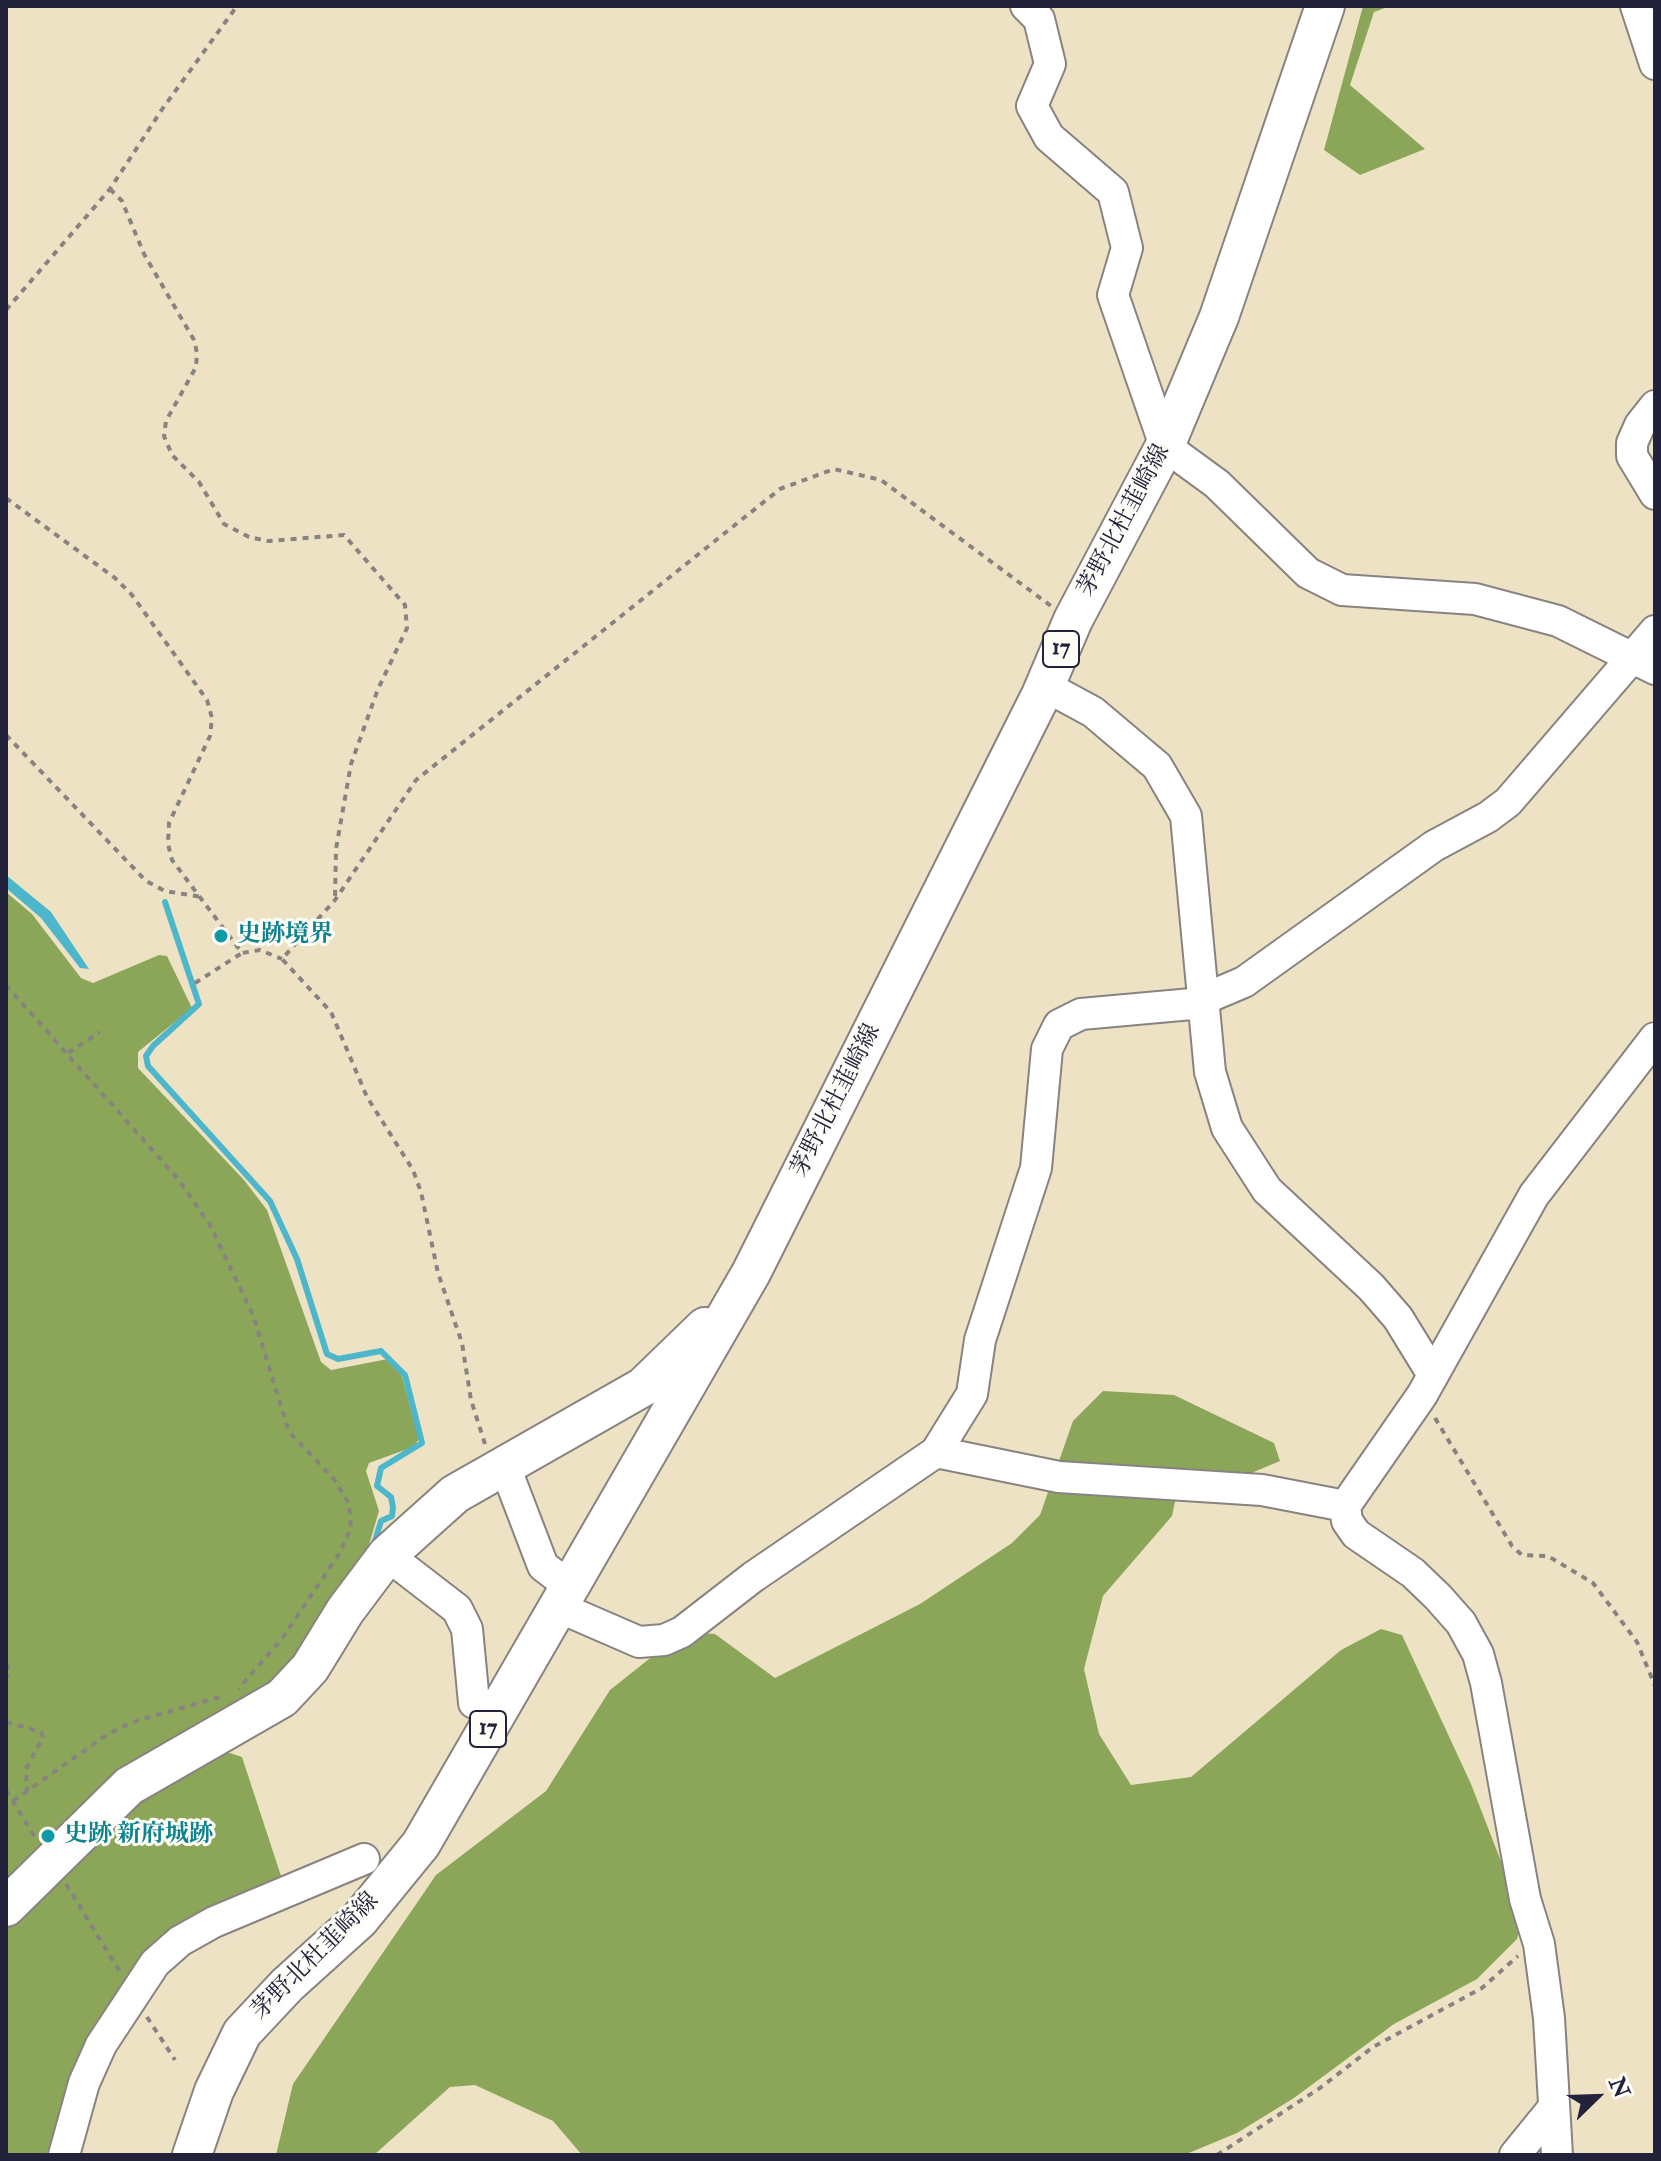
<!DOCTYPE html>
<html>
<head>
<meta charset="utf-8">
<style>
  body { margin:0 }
  #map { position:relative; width:1661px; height:2161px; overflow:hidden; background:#ede3c4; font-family:"IM FELL Double Pica",serif }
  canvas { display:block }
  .frame { position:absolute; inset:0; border:8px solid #22223b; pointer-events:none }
  .north { position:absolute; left:1557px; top:2057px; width:80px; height:80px; -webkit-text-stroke:6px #fdfcf7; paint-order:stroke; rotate:67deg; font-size:22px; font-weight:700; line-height:32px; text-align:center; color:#22223b }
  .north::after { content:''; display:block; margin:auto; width:28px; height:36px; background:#22223b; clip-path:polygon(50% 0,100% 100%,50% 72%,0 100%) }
</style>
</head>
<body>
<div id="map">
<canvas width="1661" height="2161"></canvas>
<div class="frame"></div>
<div class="north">N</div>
</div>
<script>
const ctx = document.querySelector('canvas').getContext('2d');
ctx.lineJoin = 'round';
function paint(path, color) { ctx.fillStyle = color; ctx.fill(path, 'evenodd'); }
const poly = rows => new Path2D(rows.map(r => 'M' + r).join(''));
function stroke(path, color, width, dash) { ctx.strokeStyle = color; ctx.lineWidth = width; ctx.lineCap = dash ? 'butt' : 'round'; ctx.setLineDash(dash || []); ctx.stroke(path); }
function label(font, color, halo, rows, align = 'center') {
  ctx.font = font + ' "IM FELL Double Pica","Noto Serif JP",serif'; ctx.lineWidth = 6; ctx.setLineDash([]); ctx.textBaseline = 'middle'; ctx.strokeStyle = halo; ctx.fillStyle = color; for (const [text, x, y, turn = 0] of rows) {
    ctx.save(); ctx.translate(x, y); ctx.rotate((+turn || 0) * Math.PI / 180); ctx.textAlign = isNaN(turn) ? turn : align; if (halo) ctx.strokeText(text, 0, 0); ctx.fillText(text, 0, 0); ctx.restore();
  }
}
const forest = poly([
  [1363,6,1390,6,1374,12,1350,85,1425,149,1360,175,1324,150],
  [6,892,32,914,81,978,93,983,159,955,167,956,192,1008,138,1052,138,1068,244,1180,267,1210,321,1362,331,1370,388,1359,400,1369,419,1439,413,1447,369,1463,366,1471,379,1511,365,1558,292,1671,6,1892],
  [1103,1391,1174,1395,1274,1443,1280,1461,1249,1474,1182,1468,1172,1516,1103,1596,1084,1669,1099,1734,1131,1785,1191,1777,1341,1650,1381,1629,1402,1635,1471,1784,1523,1918,1517,1939,1477,1979,1394,2024,1294,2098,1237,2133,1184,2155,582,2155,553,2121,475,2085,450,2087,374,2155,276,2155,293,2084,436,1875,546,1791,610,1690,683,1632,715,1634,775,1678,920,1604,1012,1543,1040,1515,1073,1421],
  [221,1750,242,1757,281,1876,270,1892,175,1937,57,2155,6,2155,6,1923,141,1794]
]);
const water = poly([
  [6,875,51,912,89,969,80,968,41,918,6,888]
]);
const stream = poly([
  [165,902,199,1004,153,1046,146,1056,148,1066,270,1201,297,1259,327,1354,338,1359,381,1351,405,1375,422,1443,381,1468,377,1486,391,1497,393,1507,392,1516,381,1521,372,1551]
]);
const path = poly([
  [110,189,122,201,144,254,194,340,197,353,196,367,166,421,164,436,172,455,199,482,224,524,249,537,268,541,344,535,405,605,407,628,378,689,351,764,336,849,335,897],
  [6,310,110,189,163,108,237,6],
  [6,498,115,578,132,595,207,700,212,718,210,736,169,823,168,844,172,860,242,953,260,950,282,959],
  [6,735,146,881,165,891,202,897],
  [195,983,242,953],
  [6,985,178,1179,210,1225,253,1315,289,1432,334,1479,349,1504,351,1528,339,1554,281,1640,238,1689],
  [68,1053,100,1032],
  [1435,1418,1512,1546,1522,1555,1548,1556,1593,1583,1637,1642,1655,1686],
  [485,1444,471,1400,462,1343,438,1273,421,1192,413,1170,367,1097,331,1012,282,959,335,900,416,780,780,489,834,469,881,480,1051,606],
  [6,1664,10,1671,6,1678],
  [6,1722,41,1732,43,1737,26,1769,27,1791],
  [6,1790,36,1839],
  [13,1801,108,1734,133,1722,223,1696],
  [66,1884,120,1972],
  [147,2017,175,2060],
  [1217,2155,1320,2088,1373,2047,1482,1988,1518,1956]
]);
const minor = poly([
  [1026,6,1039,19,1050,64,1032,106,1049,137,1113,192,1127,248,1113,295,1165,446,1217,484,1308,573,1342,590,1475,599,1558,621,1655,669],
  [1636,6,1655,64],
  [1655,406,1640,425,1632,443,1632,456,1655,494],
  [1045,686,1093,712,1157,766,1186,816,1210,1072,1227,1128,1267,1190,1371,1287,1398,1318,1433,1375],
  [936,1452,972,1394,980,1340,1036,1168,1047,1049,1059,1025,1081,1014,1192,1004,1244,982,1434,846,1488,817,1508,802,1655,631],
  [504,1464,543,1566,568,1585],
  [387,1555,457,1609,467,1629,474,1703],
  [556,1606,639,1642,664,1640,682,1632,753,1577,936,1452,1059,1477,1262,1490,1345,1506],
  [64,2155,84,2083,101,2045,155,1963,180,1941,214,1922,364,1859],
  [1515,2155,1554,2107],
  [1557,2155,1549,2018,1539,1944,1525,1899,1486,1683,1478,1654,1461,1623,1438,1597,1413,1573,1356,1534,1347,1521,1345,1506,1422,1395,1534,1195,1655,1038]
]);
const major = poly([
  [6,1907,129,1786,282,1698,310,1668,345,1611,387,1555,455,1494,643,1387,705,1327],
  [192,2155,214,2091,242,2033,287,1985,359,1920,421,1844,751,1273,1041,695,1073,620,1165,446,1219,317,1325,6]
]);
const markers = [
  [221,936,8,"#0f9aa8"],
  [48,1836,8,"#0f9aa8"]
];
const shields = [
  [1061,649,36],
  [488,1729,36]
];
const shieldNames = [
  ["17",1061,649],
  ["17",488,1729]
];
const streetNames = [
  ["茅野北杜韮崎線",1125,521,-62],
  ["茅野北杜韮崎線",837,1101,-63],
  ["茅野北杜韮崎線",316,1957,-45]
];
const cultureNames = [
  ["史跡境界",237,936],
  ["史跡 新府城跡",64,1836]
];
paint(forest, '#8ca659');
paint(water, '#4db6cb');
stroke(stream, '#4db6cb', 6);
stroke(minor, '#888280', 34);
stroke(major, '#888280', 42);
stroke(path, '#888280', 4, [6, 6]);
stroke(minor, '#fff', 30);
stroke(major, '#fff', 38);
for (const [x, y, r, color] of markers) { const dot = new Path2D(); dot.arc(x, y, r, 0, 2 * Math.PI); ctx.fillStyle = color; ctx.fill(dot); stroke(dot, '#fdfcf7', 3); }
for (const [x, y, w] of shields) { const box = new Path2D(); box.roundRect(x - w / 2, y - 18, w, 36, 6); ctx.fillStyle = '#fdfcf7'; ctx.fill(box); stroke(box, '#22223b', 2); }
label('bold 22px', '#22223b', null, shieldNames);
label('24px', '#22223b', '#fdfcf7', streetNames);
label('bold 24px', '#0d838f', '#fdfcf7', cultureNames, 'left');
</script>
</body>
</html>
